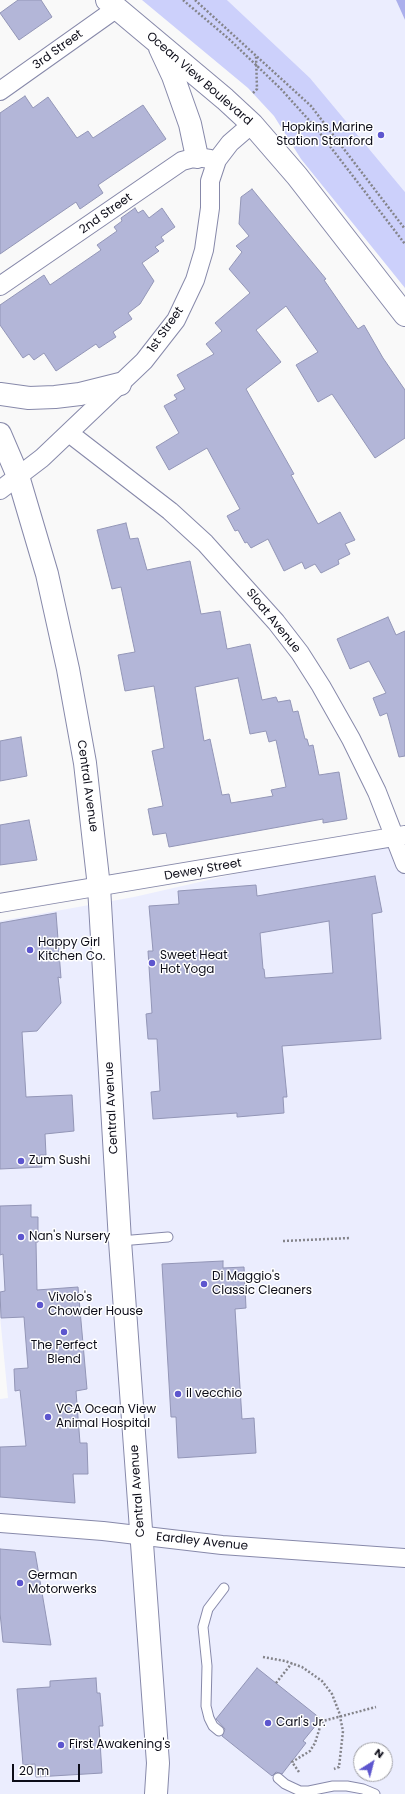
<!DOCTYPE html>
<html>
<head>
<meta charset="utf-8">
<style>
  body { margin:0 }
  #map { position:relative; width:405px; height:1794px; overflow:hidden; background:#f9f9f9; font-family:Poppins,sans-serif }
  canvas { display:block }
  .north { position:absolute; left:353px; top:1742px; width:40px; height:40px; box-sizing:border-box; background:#fff; border:1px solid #9e9ea3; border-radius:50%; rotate:36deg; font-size:11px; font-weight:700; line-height:16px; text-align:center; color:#0c0c18 }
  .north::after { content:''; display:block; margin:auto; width:14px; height:18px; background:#5d56ce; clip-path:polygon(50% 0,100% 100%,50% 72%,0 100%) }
  .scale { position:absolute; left:12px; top:1764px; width:68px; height:18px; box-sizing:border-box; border:2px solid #0c0c18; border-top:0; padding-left:5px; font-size:12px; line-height:14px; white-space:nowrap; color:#0c0c18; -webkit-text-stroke:3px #fff; paint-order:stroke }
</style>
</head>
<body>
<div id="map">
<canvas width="405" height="1794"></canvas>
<div class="north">N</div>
<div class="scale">20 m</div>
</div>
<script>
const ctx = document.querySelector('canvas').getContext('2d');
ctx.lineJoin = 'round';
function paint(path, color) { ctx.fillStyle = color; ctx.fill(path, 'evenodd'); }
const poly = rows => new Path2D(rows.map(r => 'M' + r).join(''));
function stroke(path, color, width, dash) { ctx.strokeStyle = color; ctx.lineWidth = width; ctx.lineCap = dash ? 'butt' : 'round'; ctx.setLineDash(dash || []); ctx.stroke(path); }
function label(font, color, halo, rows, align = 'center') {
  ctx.font = font + ' Poppins,sans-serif'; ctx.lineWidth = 3; ctx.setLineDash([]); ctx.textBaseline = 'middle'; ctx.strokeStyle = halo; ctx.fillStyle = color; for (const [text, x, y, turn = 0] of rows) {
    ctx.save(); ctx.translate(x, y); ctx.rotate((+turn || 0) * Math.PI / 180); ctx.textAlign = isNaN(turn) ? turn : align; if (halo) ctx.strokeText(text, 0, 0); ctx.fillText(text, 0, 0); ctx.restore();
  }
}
const built = poly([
  [227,0,396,0,405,20,405,192,310,78],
  [405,835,405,1794,0,1794,0,1399,8,1398,0,1316,0,921,134,897],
  [361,1750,385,1750,385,1774,361,1774]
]);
const green = poly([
  [142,0,227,0,310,78,405,192,405,288,301,159,274,116,248,88]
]);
const water = poly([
  [396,0,405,0,405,20]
]);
const building = poly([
  [18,0,41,0,52,17,19,40,0,13,18,0],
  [25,96,33,108,48,97,77,138,88,131,93,138,143,105,166,139,98,185,103,193,80,209,76,202,0,254,0,113,25,96],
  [252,189,326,279,324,280,358,329,364,325,383,358,405,390,405,438,375,458,332,394,318,402,296,365,318,352,286,306,256,330,281,362,246,389,294,474,291,475,318,524,340,512,355,540,345,544,350,554,338,560,339,564,321,573,315,564,305,569,302,562,284,571,268,539,251,548,247,542,245,543,238,530,235,531,227,516,240,509,207,448,169,470,156,447,179,433,164,406,177,399,174,395,185,389,177,375,214,354,206,344,222,331,215,323,250,293,229,269,242,252,236,246,249,236,239,224,241,197,252,189],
  [135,208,138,213,143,210,149,218,162,208,175,227,161,237,164,241,155,247,159,251,142,263,154,281,140,304,128,313,132,319,113,332,116,337,99,348,96,344,56,371,44,353,34,360,29,354,23,358,0,325,0,305,44,275,50,285,101,250,97,245,117,231,114,227,122,221,121,218,135,208],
  [126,523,130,539,138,538,147,570,190,561,201,614,220,611,227,649,250,644,262,700,276,697,278,702,290,700,293,712,298,711,305,739,307,739,309,746,313,745,319,775,339,772,347,819,323,823,323,819,169,847,166,833,153,835,148,809,163,806,152,751,164,748,154,686,125,691,118,655,135,652,121,587,112,589,97,530,126,523],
  [238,678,250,734,266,731,269,742,276,740,286,787,271,790,273,796,231,803,229,794,222,795,210,739,204,741,195,687,238,678],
  [388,617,396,635,405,631,405,756,399,757,387,713,380,716,373,698,386,693,369,661,350,669,337,639,388,617],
  [21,737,27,776,0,781,0,741,21,737],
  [29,820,37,860,0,865,0,825,29,820],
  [375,876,382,912,372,914,381,1039,282,1046,287,1097,283,1097,284,1113,237,1117,237,1113,153,1119,151,1092,160,1091,157,1039,148,1039,146,1014,152,1013,148,951,153,951,149,906,179,904,178,891,256,885,257,896,375,876],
  [329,921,333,973,265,978,264,969,263,969,260,933,329,921],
  [56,913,61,978,58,977,61,1003,37,1031,22,1032,26,1097,72,1095,74,1131,45,1134,46,1155,40,1155,42,1167,0,1169,0,923,56,913],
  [31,1205,31,1217,38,1217,38,1242,36,1242,37,1290,78,1287,87,1389,76,1391,80,1443,87,1443,88,1474,73,1474,75,1503,0,1497,0,1447,26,1446,20,1390,15,1391,14,1369,28,1368,24,1317,1,1318,0,1292,5,1291,3,1254,0,1255,0,1206,31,1205],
  [223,1261,223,1268,244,1267,246,1308,235,1309,242,1419,254,1418,256,1453,178,1458,176,1417,171,1417,162,1264,223,1261],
  [0,1549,35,1552,51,1645,3,1642,0,1613,0,1549],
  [257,1668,321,1719,303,1741,306,1743,282,1774,276,1772,272,1776,222,1736,225,1729,216,1719,257,1668],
  [96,1678,97,1693,100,1693,103,1726,99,1726,102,1773,36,1777,35,1764,23,1765,17,1689,50,1687,50,1681,96,1678]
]);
const path = poly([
  [183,0,229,39,281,89,316,128,405,244],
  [195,0,311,106,405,229],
  [253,93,257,89,256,55],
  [283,1241,350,1238],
  [263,1657,285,1661,302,1667,322,1681,332,1694,339,1712,343,1731,339,1767,334,1769],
  [276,1683,292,1663],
  [299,1772,292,1762,310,1751,315,1743,320,1727,323,1721,376,1707]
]);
const service = poly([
  [120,1241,168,1237],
  [219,1731,213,1726,209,1718,206,1706,207,1666,203,1627,208,1609,224,1588],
  [278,1778,285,1784,300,1791,309,1791,333,1786,347,1786,363,1789,375,1794]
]);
const minor = poly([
  [0,91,117,8],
  [0,286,182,161,197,157,210,159],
  [69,433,170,511,205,543,276,622,300,653,321,686,351,739,377,792,405,864],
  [0,490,42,458,144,361,176,320,195,280,204,250,210,208,210,181,217,160,230,143,252,124],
  [0,903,405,835],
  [0,1523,103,1531,222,1545,405,1558]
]);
const tertiary = poly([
  [0,394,29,398,55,397,80,394,120,384],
  [0,434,18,476,47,574,68,669,85,763,99,887,120,1241,158,1763,156,1794]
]);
const secondary = poly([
  [107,0,225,99,252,124,297,176,405,315],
  [160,48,173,76,190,124,197,157]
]);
const markers = [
  [381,135,4,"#5d56ce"],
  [30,950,4,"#5d56ce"],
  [152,963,4,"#5d56ce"],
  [21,1161,4,"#5d56ce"],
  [21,1237,4,"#5d56ce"],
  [204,1284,4,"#5d56ce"],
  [40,1305,4,"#5d56ce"],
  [64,1332,4,"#5d56ce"],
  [178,1394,4,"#5d56ce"],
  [48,1417,4,"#5d56ce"],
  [20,1583,4,"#5d56ce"],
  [268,1723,4,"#5d56ce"],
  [61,1745,4,"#5d56ce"]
];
const streetNames = [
  ["3rd Street",58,50,-36],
  ["Ocean View Boulevard",199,79,41],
  ["2nd Street",106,214,-35],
  ["1st Street",166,330,-55],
  ["Sloat Avenue",273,621,51],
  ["Central Avenue",87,786,82],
  ["Dewey Street",203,870,-10],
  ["Central Avenue",112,1108,-93],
  ["Central Avenue",138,1491,-94],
  ["Eardley Avenue",202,1542,6]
];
const poiNames = [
  ["Hopkins Marine",373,128,"right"],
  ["Station Stanford",373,142,"right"],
  ["Happy Girl",38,943],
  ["Kitchen Co.",38,957],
  ["Sweet Heat",160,956],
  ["Hot Yoga",160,970],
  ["Zum Sushi",29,1161],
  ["Nan's Nursery",29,1237],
  ["Di Maggio's",212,1277],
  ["Classic Cleaners",212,1291],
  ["Vivolo's",48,1298],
  ["Chowder House",48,1312],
  ["The Perfect",64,1346,"center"],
  ["Blend",64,1360,"center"],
  ["il vecchio",186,1394],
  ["VCA Ocean View",56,1410],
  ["Animal Hospital",56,1424],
  ["German",28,1576],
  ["Motorwerks",28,1590],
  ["Carl's Jr.",276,1723],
  ["First Awakening's",69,1745]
];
paint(built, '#ebedfe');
paint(green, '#ccd0fb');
paint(water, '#abafec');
paint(building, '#b3b6d8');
stroke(building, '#9396b7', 1);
stroke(service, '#8789aa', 11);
stroke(minor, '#8789aa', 20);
stroke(tertiary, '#8789aa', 24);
stroke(secondary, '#8789aa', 24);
stroke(path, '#84848a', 2.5, [2, 2]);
stroke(service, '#fff', 9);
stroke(minor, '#fff', 18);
stroke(tertiary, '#fff', 22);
stroke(secondary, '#fff', 22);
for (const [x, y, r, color] of markers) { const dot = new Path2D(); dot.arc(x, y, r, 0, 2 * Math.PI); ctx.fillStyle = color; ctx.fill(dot); stroke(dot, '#fff', 1.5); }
label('12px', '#0c0c18', '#fff', streetNames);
label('12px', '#0c0c18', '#fff', poiNames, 'left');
</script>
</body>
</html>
